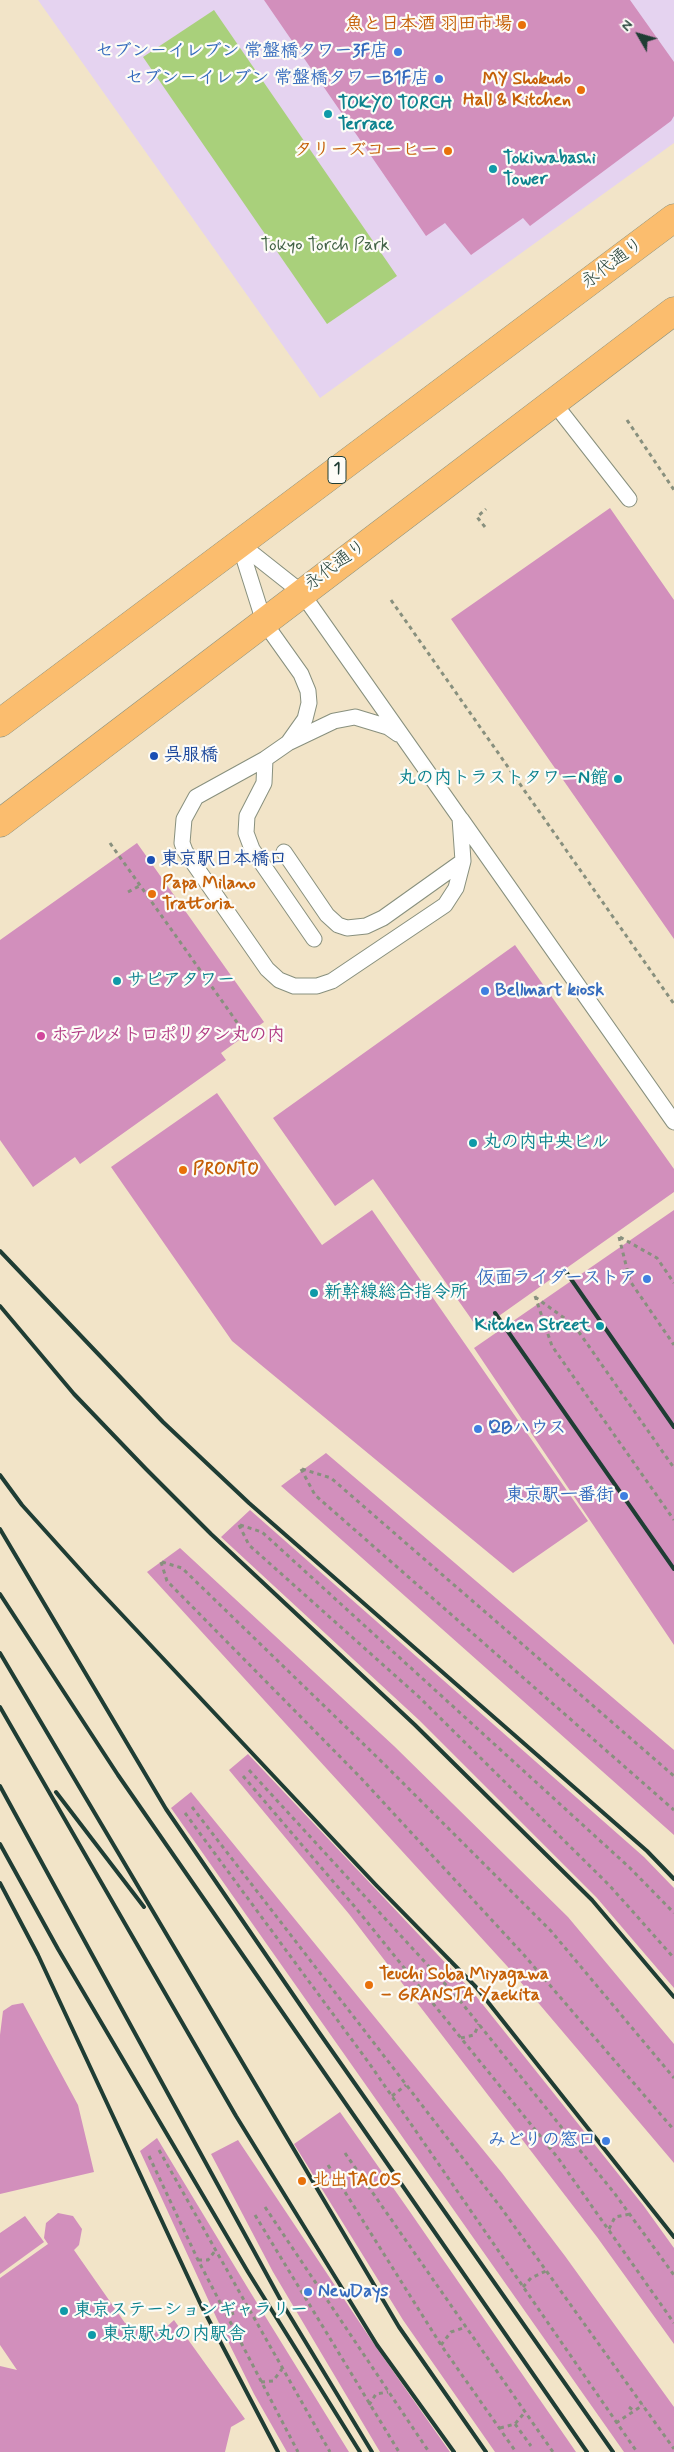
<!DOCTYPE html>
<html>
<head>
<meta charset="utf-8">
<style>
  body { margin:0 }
  #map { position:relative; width:674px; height:2452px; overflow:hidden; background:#f2e4c8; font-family:Mynerve,sans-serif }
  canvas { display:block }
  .north { position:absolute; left:614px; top:10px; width:50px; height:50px; -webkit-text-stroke:4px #fdfcf7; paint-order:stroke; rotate:308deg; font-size:14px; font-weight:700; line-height:20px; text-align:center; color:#1f3d34 }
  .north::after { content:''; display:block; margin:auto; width:18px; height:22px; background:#1f3d34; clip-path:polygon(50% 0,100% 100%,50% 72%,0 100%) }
</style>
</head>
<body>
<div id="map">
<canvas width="674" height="2452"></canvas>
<div class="north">N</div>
</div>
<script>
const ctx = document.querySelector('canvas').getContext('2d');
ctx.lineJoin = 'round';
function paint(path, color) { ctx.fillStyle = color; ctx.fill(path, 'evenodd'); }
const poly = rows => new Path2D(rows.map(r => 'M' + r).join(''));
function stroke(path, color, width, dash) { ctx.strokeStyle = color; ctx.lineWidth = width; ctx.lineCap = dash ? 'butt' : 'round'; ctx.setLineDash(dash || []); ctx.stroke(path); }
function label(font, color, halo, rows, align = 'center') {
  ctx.font = font + ' Mynerve,"Klee One",sans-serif'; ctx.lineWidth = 4.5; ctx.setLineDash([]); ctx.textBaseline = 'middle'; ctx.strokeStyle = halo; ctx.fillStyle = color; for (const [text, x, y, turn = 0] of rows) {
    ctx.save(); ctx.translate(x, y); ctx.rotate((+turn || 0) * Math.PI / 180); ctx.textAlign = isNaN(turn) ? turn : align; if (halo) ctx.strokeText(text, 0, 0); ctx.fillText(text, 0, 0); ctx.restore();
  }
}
const built = poly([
  [38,0,674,0,674,143,320,398]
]);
const green = poly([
  [214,10,397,276,327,324,143,57]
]);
const building = poly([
  [264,0,630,0,674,62,674,116,671,121,530,226,523,218,471,255,445,223,426,236],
  [610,508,674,600,674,939,451,619],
  [137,843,264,1022,221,1053,226,1060,80,1164,75,1157,33,1187,0,1140,0,940],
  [515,945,674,1169,674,1192,479,1330,373,1179,335,1206,273,1118],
  [217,1093,322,1245,372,1210,588,1521,513,1573,232,1341,111,1167],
  [674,1210,674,1645,474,1348],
  [326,1453,674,1750,674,1835,281,1486],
  [250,1510,644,1857,674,1888,674,1988,597,1898,419,1720,221,1537],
  [180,1548,394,1746,568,1917,674,2044,674,2163,507,1966,147,1572],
  [248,1754,472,1991,643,2205,674,2248,674,2344,597,2237,349,1914,229,1770],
  [191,1792,502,2173,565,2256,674,2407,674,2452,624,2452,171,1808],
  [23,2003,78,2105,94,2172,0,2194,0,2035,3,2011,12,2005],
  [340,2112,408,2209,576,2452,495,2452,403,2320,294,2144],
  [157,2138,249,2290,349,2452,287,2452,254,2394,217,2319,140,2151],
  [238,2140,376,2347,450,2452,380,2452,273,2272,211,2154],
  [58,2213,73,2216,82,2229,79,2245,74,2250,125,2323,161,2332,174,2320,245,2419,231,2427,225,2452,0,2452,0,2366,17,2370,0,2345,0,2278,48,2244,44,2238,46,2223],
  [25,2216,44,2242,0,2274,0,2233]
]);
const path = poly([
  [627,420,674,490],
  [485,527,477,517,486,509],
  [391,600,674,1004],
  [110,843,246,1035],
  [128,892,141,885],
  [619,1237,630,1281,674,1345],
  [620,1237,657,1258,674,1283],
  [535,1296,552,1346,674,1520],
  [535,1297,574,1325,674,1468],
  [301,1469,315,1495,674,1810],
  [302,1469,331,1478,674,1776],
  [239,1525,249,1545,418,1696,610,1886,674,1958],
  [240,1525,262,1532,630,1868,674,1913],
  [161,1562,167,1581,360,1777,524,1955,674,2130],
  [162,1562,182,1568,381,1761,551,1931,674,2078],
  [249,1770,457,1997,615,2194,674,2275],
  [243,1776,355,1907,558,2158,674,2323],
  [192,1807,502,2209,674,2449],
  [185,1813,369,2063,637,2452],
  [461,2038,474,2035,479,2024],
  [392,2096,406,2085],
  [159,2150,330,2452],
  [345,2153,553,2452],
  [149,2156,198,2260,298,2452],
  [328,2165,441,2345,516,2452],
  [265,2207,429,2452],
  [255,2215,399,2452],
  [609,2229,615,2217,630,2214],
  [198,2260,208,2260,215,2251],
  [523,2287,531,2278,546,2271],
  [231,2314,234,2313],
  [441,2345,451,2332,466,2327],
  [261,2382,273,2381,282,2369],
  [369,2405,376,2394,388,2392],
  [629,2407,634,2411],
  [616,2423,643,2405],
  [515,2424,531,2446],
  [500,2428,515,2424,525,2412]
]);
const lane = poly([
  [554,403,629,499],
  [239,543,301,592,460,818,463,861,456,888,445,905,332,981,317,986,294,986,279,980,267,969,185,851,182,843,184,819,196,797,265,759,288,743,305,719,309,703,308,691,301,674,264,622,239,543],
  [290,742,334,721,355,717,388,727,398,734],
  [265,759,264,783,247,816,246,833,252,849,314,939],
  [461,819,674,1122],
  [284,852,327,915,338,925,347,928,366,926,383,918,463,861]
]);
const highway = poly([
  [0,723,674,218],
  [0,823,674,311]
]);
const rail = poly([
  [0,1251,163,1422,249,1503,647,1851,674,1879],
  [564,1269,674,1427],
  [0,1306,74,1394,146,1469,211,1534,415,1725,592,1900,674,1997],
  [495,1313,674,1569],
  [0,1475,22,1505,95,1586,376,1885,476,1987,674,2237],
  [0,1529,166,1809,318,2031,613,2452],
  [0,1594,118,1775,587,2452],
  [0,1653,399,2327,486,2452],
  [0,1707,236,2116,377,2345,454,2452],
  [0,1786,285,2308,372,2452],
  [56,1792,144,1907],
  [0,1844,58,1949,248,2272,360,2452],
  [0,1883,38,1955,201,2305,278,2452]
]);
const markers = [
  [522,25,5,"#e8710a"],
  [398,52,5,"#3f7fe0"],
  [439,79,5,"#3f7fe0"],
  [581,90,5,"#e8710a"],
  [328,114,5,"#0f9aa8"],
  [448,151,5,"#e8710a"],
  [493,169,5,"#0f9aa8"],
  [154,756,5,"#1a4fb4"],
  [618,779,5,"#0f9aa8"],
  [151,860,5,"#1a4fb4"],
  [152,894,5,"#e8710a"],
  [117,981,5,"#0f9aa8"],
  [485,991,5,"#3f7fe0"],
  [41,1036,5,"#d1479c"],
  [473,1143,5,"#0f9aa8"],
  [183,1170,5,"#e8710a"],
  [647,1279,5,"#3f7fe0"],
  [314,1293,5,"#0f9aa8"],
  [600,1326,5,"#0f9aa8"],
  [478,1429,5,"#3f7fe0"],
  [624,1496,5,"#3f7fe0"],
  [369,1985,5,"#e8710a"],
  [606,2141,5,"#3f7fe0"],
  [302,2181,5,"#e8710a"],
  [308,2292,5,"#3f7fe0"],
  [64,2311,5,"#0f9aa8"],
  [92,2335,5,"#0f9aa8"]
];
const shields = [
  [337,470,18]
];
const shieldNames = [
  ["1",337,470]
];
const foodNames = [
  ["魚と日本酒 羽田市場",512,25,"right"],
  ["MY Shokudo",571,80,"right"],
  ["Hall & Kitchen",571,101,"right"],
  ["タリーズコーヒー",438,151,"right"],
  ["Papa Milano",162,884],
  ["Trattoria",162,905],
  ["PRONTO",193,1170],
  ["Teuchi Soba Miyagawa",379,1975],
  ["– GRANSTA Yaekita",379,1996],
  ["北出TACOS",312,2181]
];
const shopNames = [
  ["セブン－イレブン 常盤橋タワー3F店",388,52],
  ["セブン－イレブン 常盤橋タワーB1F店",429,79],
  ["Bellmart kiosk",495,991,"left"],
  ["仮面ライダーストア",637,1279],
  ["QBハウス",488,1429,"left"],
  ["東京駅一番街",614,1496],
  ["みどりの窓口",596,2141],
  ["NewDays",318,2292,"left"]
];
const cultureNames = [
  ["TOKYO TORCH",338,104],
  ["Terrace",338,125],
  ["Tokiwabashi",503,159],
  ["Tower",503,180],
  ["丸の内トラストタワーN館",608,779,"right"],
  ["サピアタワー",127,981],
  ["丸の内中央ビル",483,1143],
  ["新幹線総合指令所",324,1293],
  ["Kitchen Street",590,1326,"right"],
  ["東京ステーションギャラリー",74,2311],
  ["東京駅丸の内駅舎",102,2335]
];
const parkNames = [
  ["Tokyo Torch Park",325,246]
];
const streetNames = [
  ["永代通り",613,264,-37],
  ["永代通り",336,566,-37]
];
const transitNames = [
  ["呉服橋",164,756],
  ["東京駅日本橋口",161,860]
];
const hotelNames = [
  ["ホテルメトロポリタン丸の内",51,1036]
];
paint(built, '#e5d3f0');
paint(green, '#a9d07b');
paint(building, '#d28fbc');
stroke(lane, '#88907e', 17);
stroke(highway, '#88907e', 29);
stroke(path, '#88907e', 3, [4, 4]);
stroke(lane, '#fff', 15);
stroke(highway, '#fbbd6e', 28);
stroke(rail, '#1f3d34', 4);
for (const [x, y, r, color] of markers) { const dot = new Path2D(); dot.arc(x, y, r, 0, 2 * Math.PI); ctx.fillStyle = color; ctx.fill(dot); stroke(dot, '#fdfcf7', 2); }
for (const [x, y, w] of shields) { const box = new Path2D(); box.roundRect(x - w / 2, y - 13.5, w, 27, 4); ctx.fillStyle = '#fdfcf7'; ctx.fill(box); stroke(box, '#1f3d34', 1); }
label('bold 16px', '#1f3d34', null, shieldNames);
label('bold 18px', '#c56008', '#fdfcf7', foodNames, 'left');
label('bold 18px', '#366cbe', '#fdfcf7', shopNames, 'right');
label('bold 18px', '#0d838f', '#fdfcf7', cultureNames, 'left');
label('18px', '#426246', '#fdfcf7', parkNames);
label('18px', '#1f3d34', '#fdfcf7', streetNames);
label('bold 18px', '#164399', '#fdfcf7', transitNames, 'left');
label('bold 18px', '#b23c85', '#fdfcf7', hotelNames, 'left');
</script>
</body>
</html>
